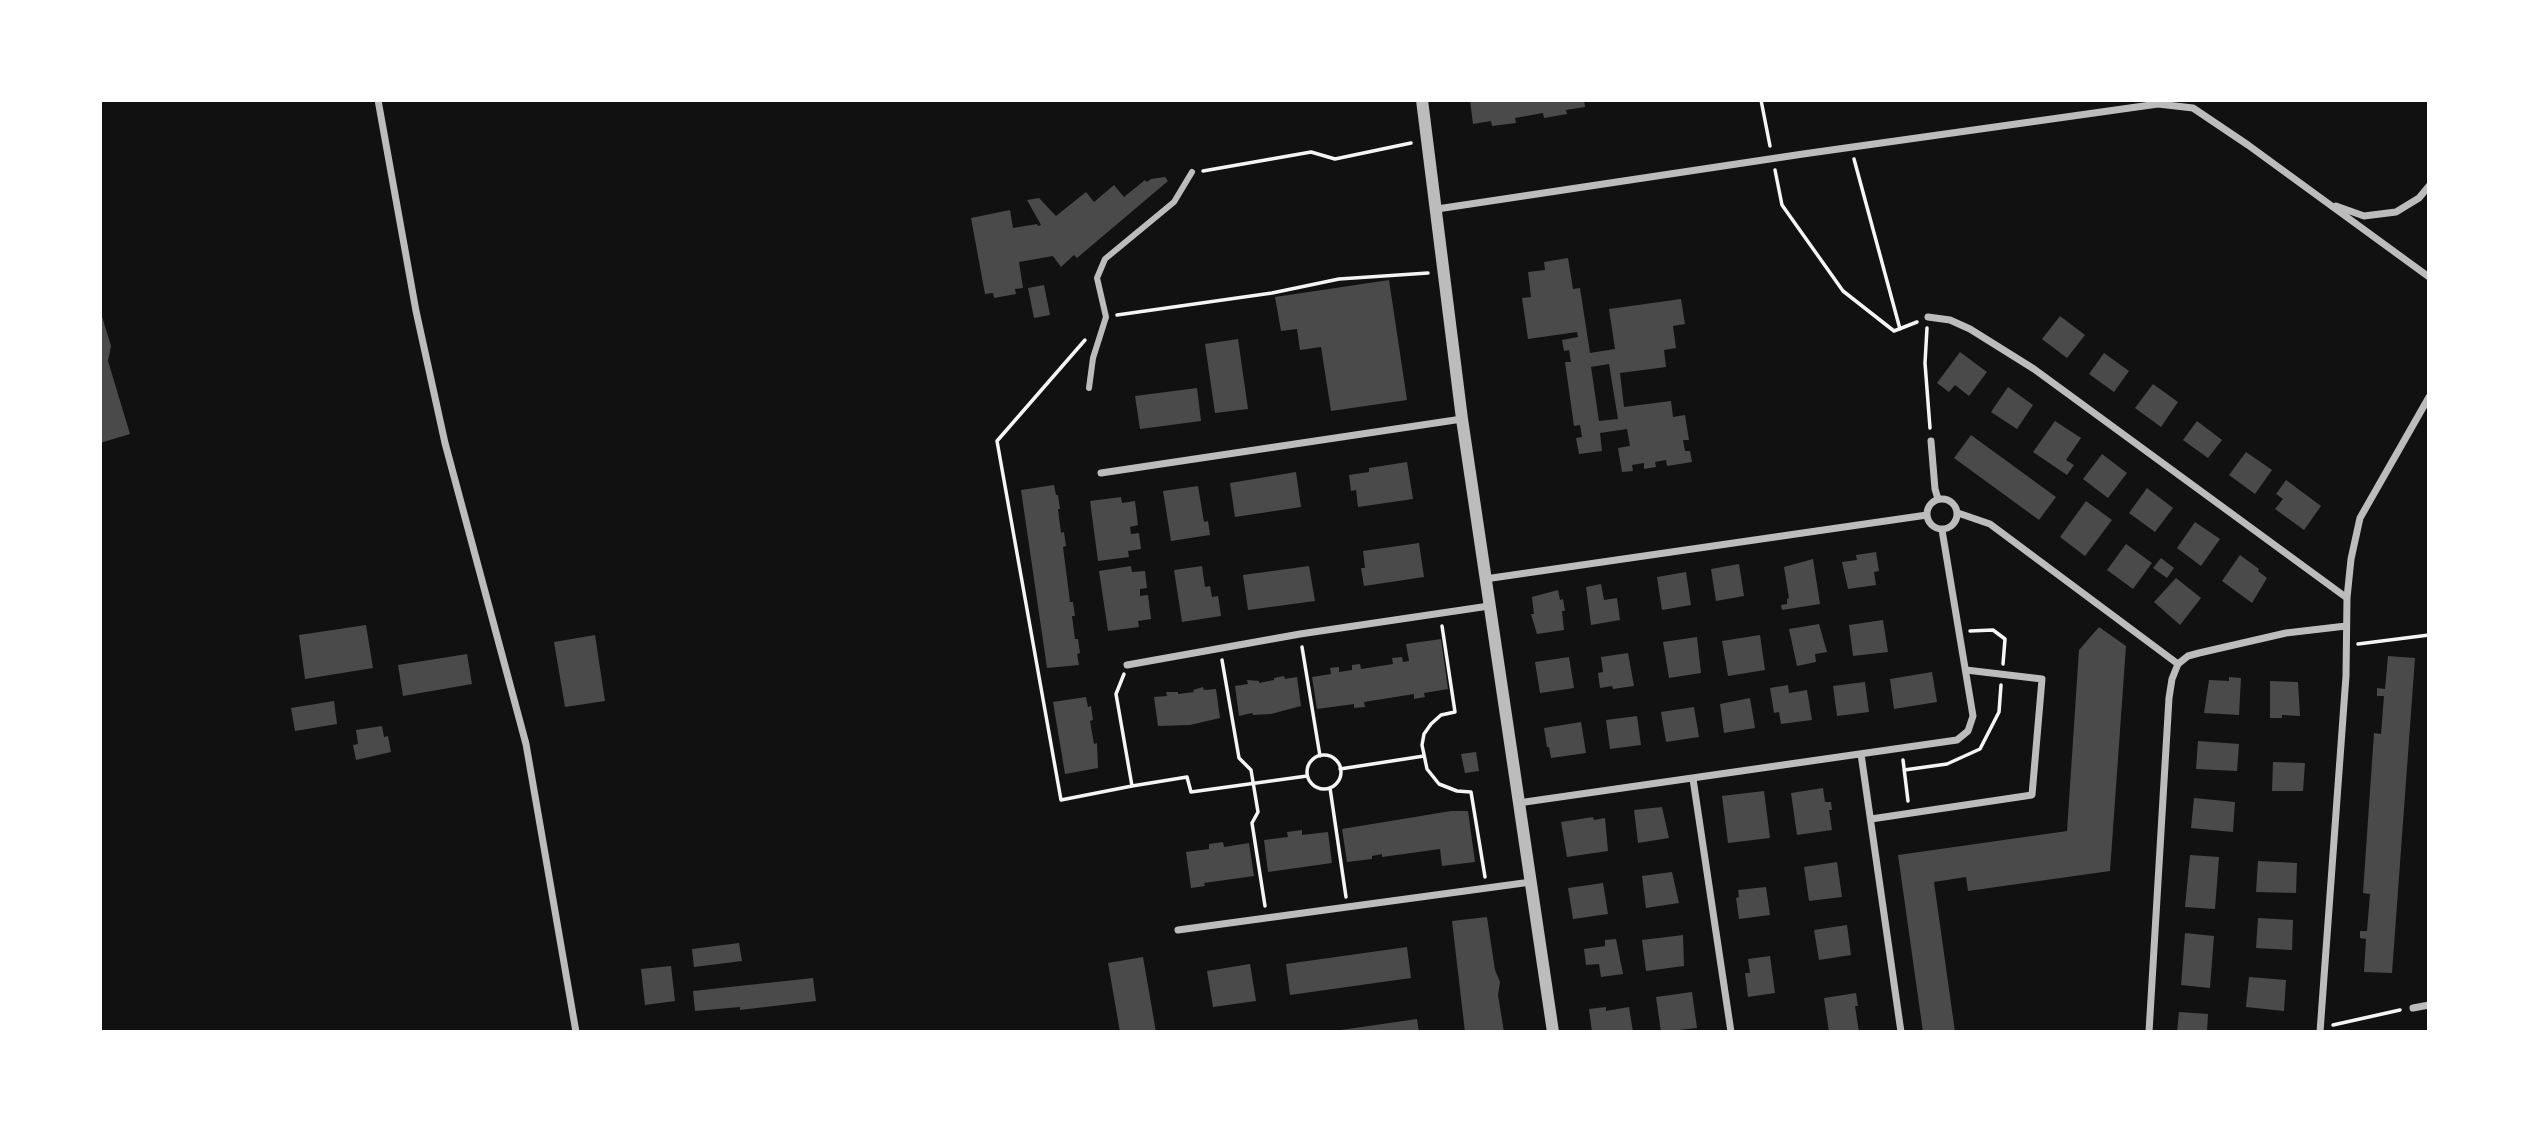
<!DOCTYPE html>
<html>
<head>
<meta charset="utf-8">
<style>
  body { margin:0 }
  #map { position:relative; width:2529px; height:1132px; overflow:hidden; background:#111; font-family:Cabin,sans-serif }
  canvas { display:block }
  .frame { position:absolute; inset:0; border:102px solid #fff; pointer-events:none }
</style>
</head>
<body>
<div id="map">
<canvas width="2529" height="1132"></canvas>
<div class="frame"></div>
</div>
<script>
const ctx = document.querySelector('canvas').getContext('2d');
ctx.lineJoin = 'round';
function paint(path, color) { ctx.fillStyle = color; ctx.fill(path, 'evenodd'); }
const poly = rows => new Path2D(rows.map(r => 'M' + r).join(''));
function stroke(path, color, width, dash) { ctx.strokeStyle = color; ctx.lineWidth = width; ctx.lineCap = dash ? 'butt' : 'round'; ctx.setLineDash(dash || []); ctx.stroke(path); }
const building = poly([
  [1470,100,1584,100,1585,107,1566,110,1567,114,1544,118,1543,113,1515,118,1516,123,1492,126,1491,121,1473,124],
  [1165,177,1168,181,1077,258,1074,255,1061,267,1053,256,1019,262,1023,288,1015,289,1016,294,994,298,993,293,985,294,971,218,1010,210,1013,228,1037,224,1038,226,1041,225,1027,200,1039,198,1056,216,1086,192,1094,202,1114,185,1124,197,1145,180,1147,182,1151,179],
  [1568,258,1573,289,1580,288,1590,353,1615,349,1609,309,1681,299,1685,324,1673,326,1676,348,1664,350,1666,367,1620,373,1624,407,1671,401,1673,417,1685,415,1689,440,1683,440,1685,451,1690,451,1692,462,1667,466,1666,460,1655,462,1656,467,1644,469,1644,463,1632,465,1633,471,1622,472,1618,448,1630,446,1627,429,1600,433,1602,451,1579,454,1576,438,1582,437,1580,425,1574,426,1565,362,1571,362,1569,350,1564,351,1562,340,1578,337,1577,332,1528,339,1522,298,1531,297,1528,272,1545,270,1544,262],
  [1609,364,1618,419,1599,421,1591,367],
  [1389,280,1407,400,1331,411,1321,347,1300,350,1297,329,1281,331,1275,297],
  [1044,285,1050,315,1034,318,1028,288],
  [100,310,111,346,108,361,130,434,100,443],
  [2060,316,2085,335,2067,358,2042,339],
  [1238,339,1248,409,1215,413,1205,344],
  [1960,352,1987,372,1969,396,1955,385,1949,392,1937,383],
  [2104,353,2129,371,2114,392,2089,374],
  [2153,384,2178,402,2161,427,2135,408],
  [2008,387,2033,405,2017,429,1991,412],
  [1197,388,1201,421,1140,429,1135,396],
  [2055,421,2081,438,2066,460,2074,465,2067,475,2033,452],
  [2197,421,2222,440,2208,458,2183,440],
  [1971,435,2056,497,2039,520,1954,458],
  [2246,452,2272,470,2255,494,2229,475],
  [2102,454,2127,473,2108,498,2083,479],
  [1407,462,1413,499,1358,507,1356,490,1351,491,1349,475,1369,472,1369,468],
  [1296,472,1301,507,1235,517,1230,483],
  [2286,480,2321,506,2304,530,2275,509,2283,499,2276,494],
  [1054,485,1056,495,1058,495,1060,509,1058,509,1061,533,1064,532,1066,546,1063,547,1070,602,1073,602,1075,616,1072,616,1075,639,1078,639,1080,653,1077,654,1079,665,1047,668,1021,490],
  [1198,486,1204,522,1208,521,1210,535,1171,541,1163,491],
  [2147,488,2173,508,2155,532,2129,513],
  [1121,497,1122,503,1135,501,1138,525,1130,527,1131,534,1139,533,1141,549,1128,551,1129,557,1098,561,1090,501],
  [2086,501,2112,520,2085,556,2060,537],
  [2195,522,2220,539,2201,566,2177,548],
  [1419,543,1424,577,1364,586,1361,568,1365,568,1363,551],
  [2126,544,2152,563,2133,589,2107,570],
  [1876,552,1879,571,1874,572,1876,585,1848,589,1842,562,1857,560,1856,555],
  [2240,555,2259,569,2258,571,2267,578,2252,603,2222,581],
  [2161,558,2174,568,2167,578,2153,568],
  [1813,559,1820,604,1782,610,1781,605,1787,604,1787,599,1789,598,1784,567],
  [1739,564,1744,596,1716,601,1711,569],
  [1131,566,1132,572,1145,571,1147,588,1140,589,1140,596,1148,595,1151,619,1138,621,1139,627,1108,631,1099,571],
  [1202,566,1205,587,1210,586,1212,597,1218,596,1221,616,1182,622,1174,570],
  [1309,566,1315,601,1248,610,1243,575],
  [1686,572,1691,605,1662,610,1657,577],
  [2176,578,2201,598,2180,625,2154,602],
  [1601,584,1604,600,1617,598,1620,620,1591,625,1586,587],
  [1558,590,1560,600,1563,599,1565,611,1562,611,1564,630,1537,634,1531,614,1534,614,1532,597],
  [1883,620,1888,652,1853,656,1849,625],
  [1819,624,1827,652,1815,654,1816,662,1797,666,1789,629],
  [366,625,373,668,305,679,299,635],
  [2099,627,2126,646,2110,871,1968,891,1966,877,1934,882,1955,1032,1923,1032,1898,855,2067,831,2079,650],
  [595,635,605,701,565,707,554,642],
  [1760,635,1765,670,1728,676,1722,641],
  [1697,637,1701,673,1669,678,1663,642],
  [1441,639,1448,689,1424,693,1425,697,1414,699,1414,694,1364,702,1365,707,1354,708,1354,704,1317,709,1312,677,1331,674,1330,668,1339,667,1339,672,1352,670,1352,665,1360,664,1361,669,1393,664,1392,658,1402,657,1403,662,1409,661,1406,644],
  [1628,653,1634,686,1613,689,1612,686,1600,688,1598,673,1603,672,1601,657],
  [467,654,472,684,403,696,398,665],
  [2388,656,2415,658,2392,973,2364,972,2366,939,2360,938,2360,931,2367,931,2370,894,2363,893,2374,733,2381,734,2384,696,2377,696,2377,688,2385,689],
  [1569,657,1574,688,1540,693,1535,662],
  [1932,672,1937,702,1894,709,1890,679],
  [1284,676,1285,679,1297,677,1301,706,1271,714,1253,715,1252,713,1239,716,1235,686,1248,684,1247,680,1259,681,1259,683,1274,680,1274,678],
  [2229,677,2241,678,2239,715,2204,713,2209,680,2229,681],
  [2270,681,2298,682,2300,716,2282,715,2282,718,2270,718],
  [1865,682,1869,712,1837,716,1833,686],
  [1788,685,1789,693,1807,690,1812,720,1781,724,1779,712,1774,713,1770,688],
  [1203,687,1204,690,1216,689,1220,718,1190,725,1158,726,1154,697,1167,696,1166,692,1178,692,1178,694,1194,692,1193,690],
  [1086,697,1088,707,1091,706,1093,720,1090,721,1094,744,1097,743,1098,768,1065,774,1053,702],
  [1750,698,1755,728,1724,733,1720,704],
  [334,701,337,724,295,731,291,708],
  [1694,707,1699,737,1666,742,1661,712],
  [1637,716,1641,745,1610,749,1606,720],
  [1581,722,1586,753,1551,758,1549,747,1547,747,1544,728],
  [382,726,384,737,388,736,391,752,356,760,353,745,358,744,356,730],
  [2198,741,2239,744,2237,771,2196,769],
  [1476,752,1479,771,1465,773,1461,754],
  [2273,762,2305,763,2303,791,2272,791],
  [1823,788,1825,802,1831,802,1832,810,1829,810,1832,830,1797,835,1791,793],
  [1764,791,1770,838,1728,843,1722,796],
  [2194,798,2235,802,2233,832,2191,828],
  [1662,807,1669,838,1638,843,1634,810],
  [1451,811,1468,811,1475,862,1442,866,1440,849,1382,857,1382,854,1372,856,1372,859,1347,862,1342,829],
  [1593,817,1594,820,1605,818,1608,851,1567,857,1561,822],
  [1302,830,1302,835,1328,832,1332,863,1268,872,1264,840,1288,837,1287,832],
  [1223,842,1224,847,1249,843,1254,876,1204,883,1205,886,1191,888,1186,852,1209,849,1209,844],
  [2190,855,2219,857,2215,909,2185,907],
  [2258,861,2297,863,2296,893,2256,892],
  [1837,862,1842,897,1809,901,1804,867],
  [1672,872,1679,903,1646,908,1642,876],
  [1603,883,1608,914,1573,919,1568,888],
  [1766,887,1770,915,1739,919,1736,898,1739,897,1738,890],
  [1487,917,1495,970,1500,982,1498,995,1504,1032,1465,1032,1452,921],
  [2258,918,2293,920,2292,950,2256,948],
  [1847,925,1851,955,1819,960,1814,930],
  [2185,933,2214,936,2210,988,2181,985],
  [1683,935,1684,966,1646,971,1642,940],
  [1616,939,1623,974,1601,977,1599,964,1586,965,1584,949,1605,946,1605,940],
  [739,943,742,961,694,967,692,949],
  [1407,947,1411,978,1290,995,1286,964],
  [1770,956,1775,993,1748,997,1745,973,1750,973,1748,959],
  [1143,957,1156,1032,1120,1032,1108,963],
  [1250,964,1256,1001,1213,1007,1207,971],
  [671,966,675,1001,645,1005,641,969],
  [2249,977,2286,980,2284,1011,2246,1007],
  [813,978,816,1001,740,1010,740,1007,695,1011,693,991],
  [1692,992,1697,1028,1661,1032,1656,997],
  [1856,993,1858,1006,1855,1006,1859,1032,1829,1032,1824,998],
  [1606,1007,1606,1011,1629,1007,1633,1032,1592,1032,1589,1009],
  [2179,1012,2208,1014,2207,1032,2177,1032],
  [1417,1019,1419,1032,1334,1032,1334,1031]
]);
const path = poly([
  [1761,100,1770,146],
  [1854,159,1900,329],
  [1775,170,1782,205,1843,291,1894,331,1917,322],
  [1203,171,1311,152,1335,159,1411,143],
  [1117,315,1272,293,1339,279,1428,273],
  [1927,328,1925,363,1930,428],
  [1085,340,997,441,1061,800,1132,786],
  [1442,626,1455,712,1441,715,1431,724,1424,734,1422,745,1427,769,1439,784,1457,791,1471,792,1485,877],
  [1970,631,1993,630,2005,639,2003,664],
  [2358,644,2429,635],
  [1302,647,1320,756],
  [1222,660,1239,758,1251,770,1258,812,1252,823,1265,906],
  [1124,674,1116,694,1132,786,1187,777,1191,792,1307,776],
  '1307 772a17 17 0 1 1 34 0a17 17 0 1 1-34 0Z',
  [1903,760,1908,801],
  [1340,769,1424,756],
  [1904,770,1947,764,1980,749,1999,712,2001,685],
  [1330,788,1346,897],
  [2333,1025,2400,1010]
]);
const pedestrian = poly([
  [1089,388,1093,358,1106,317,1097,278,1105,259,1174,202,1192,172]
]);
const minor = poly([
  [378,100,416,311,445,443,526,744,576,1032],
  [2336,206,2364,216,2396,212,2419,198,2429,186],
  [1437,209,1803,154,2158,104,2193,108,2248,145,2429,277],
  [1928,317,1950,320,1970,329,2034,369,2347,598],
  [1931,441,1935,489,1938,499],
  [1101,473,1462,419],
  '1927 514a15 15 0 1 1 30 0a15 15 0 1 1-30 0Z',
  [1958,513,1990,524,2178,664,2188,656,2199,653,2286,633,2346,626],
  [1485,579,1927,515],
  [1127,665,1300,634,1489,606],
  [1861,754,1901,1032],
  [1693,779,1731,1032],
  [1518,803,1957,740,1968,731,1973,716,1942,530],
  [1871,819,2032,795,2042,679,1966,670],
  [1178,930,1531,882],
  [2413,1008,2429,1005],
  [2149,1032,2169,698,2172,679,2178,664],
  [2320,1032,2346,676,2347,598,2351,559,2360,518,2429,397]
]);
const tertiary = poly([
  [1422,100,1462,419,1553,1032]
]);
paint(building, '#4a4a4a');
stroke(path, '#f5f5f5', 3.5);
stroke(pedestrian, '#bcbcbc', 6);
stroke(minor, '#bcbcbc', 7);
stroke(tertiary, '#bcbcbc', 12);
</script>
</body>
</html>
